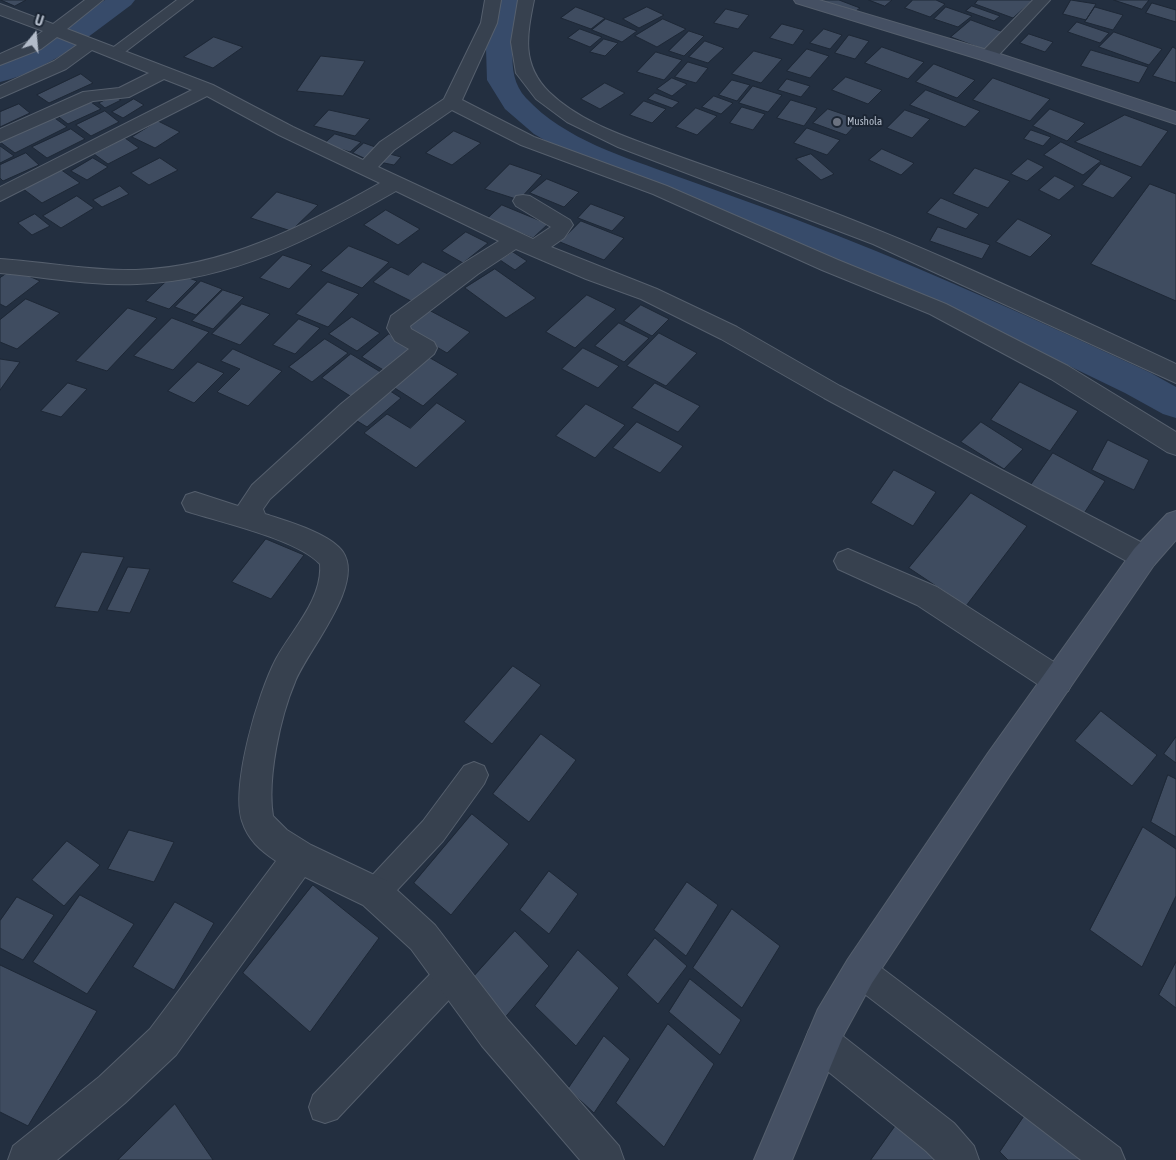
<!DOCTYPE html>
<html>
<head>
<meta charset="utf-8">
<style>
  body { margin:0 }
  #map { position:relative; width:1176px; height:1160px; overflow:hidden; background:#232f40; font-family:"Asap Condensed",sans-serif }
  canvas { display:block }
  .north { position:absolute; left:10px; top:10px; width:50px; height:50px; -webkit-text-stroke:4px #1c2634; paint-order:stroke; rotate:17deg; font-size:14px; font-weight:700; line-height:20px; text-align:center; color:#b3bcca }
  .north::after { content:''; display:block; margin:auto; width:18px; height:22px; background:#b3bcca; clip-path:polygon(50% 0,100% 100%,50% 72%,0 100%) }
</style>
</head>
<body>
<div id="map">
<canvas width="1176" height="1160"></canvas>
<div class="north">U</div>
</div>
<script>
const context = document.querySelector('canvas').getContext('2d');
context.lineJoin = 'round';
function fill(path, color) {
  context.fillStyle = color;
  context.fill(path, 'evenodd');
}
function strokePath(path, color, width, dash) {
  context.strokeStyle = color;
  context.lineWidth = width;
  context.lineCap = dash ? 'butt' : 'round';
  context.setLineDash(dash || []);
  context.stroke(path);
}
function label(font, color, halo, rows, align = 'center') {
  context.font = font + ' "Asap Condensed",sans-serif';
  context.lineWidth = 4;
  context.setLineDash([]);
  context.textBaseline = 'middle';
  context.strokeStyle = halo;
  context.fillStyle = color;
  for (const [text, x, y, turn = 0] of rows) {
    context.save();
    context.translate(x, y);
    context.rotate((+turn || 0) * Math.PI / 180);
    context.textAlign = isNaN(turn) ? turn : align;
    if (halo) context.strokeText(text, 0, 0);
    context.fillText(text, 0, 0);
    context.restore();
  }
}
fill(new Path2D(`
  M105,0h30l-4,5c-41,30 -81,65 -131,77v-17l39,-19z
  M497,0h26c-7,31 -21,72 3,98 39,42 99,59 150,78 53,19 107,38 160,59 107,42 211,90 315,138l25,14v31l-13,-4 -38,-21 -163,-79 -149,-64 -232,-89 -47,-27 -29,-25 -18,-29 -1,-32z`), '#374b6a');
const building = new Path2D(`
  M1,0h25l-11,6z
  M816,0h23l21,8 -7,5z
  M869,0h23l-7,6z
  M913,0h23l9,4 -15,13 -25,-9z
  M978,0h55l-20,18 -38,-14z
  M1071,0l25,4 -10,16 -23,-6z
  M1114,0h35l-7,9z
  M1152,3l24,7v12l-30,-9z
  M972,6l28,10 -6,5 -28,-10z
  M576,7l29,11 -14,11 -30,-11z
  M647,7l17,8 -25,13 -16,-9z
  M946,7l26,9 -14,11 -24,-8z
  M1095,7l28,8 -10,15 -28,-8z
  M726,9l23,6 -11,14 -24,-6z
  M606,19l31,12 -15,11 -30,-12z
  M663,19l23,10 -29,18 -22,-11z
  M971,20l35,13 -18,18 -37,-14z
  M1077,22l32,11 -9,10 -32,-11z
  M782,24l22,6 -11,15 -23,-7z
  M580,29l22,8 -12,10 -22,-9z
  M824,29l18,6 -12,14 -20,-6z
  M689,31l15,5 -20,20 -15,-5z
  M1114,32l48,17 -13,16 -50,-18z
  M1029,34l24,8 -8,10 -25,-9z
  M849,35l20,6 -14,18 -20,-6z
  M214,37l29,10 -30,21 -29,-11z
  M604,39l14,4 -13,13 -15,-4z
  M705,41l19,7 -16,15 -19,-6z
  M882,47l42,15 -16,17 -43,-16z
  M1173,47l3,2v34l-23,-7z
  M807,49l22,7 -19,22 -23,-7z
  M1091,50l57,17 -9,16 -58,-17z
  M754,51l28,8 -21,24 -29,-9z
  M656,52l26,8 -18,20 -27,-8z
  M321,56l44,5 -22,35 -46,-5z
  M688,62l20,6 -12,15 -21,-6z
  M934,64l41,16 -18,18 -41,-16z
  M81,74l12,9 -44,20 -12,-8z
  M846,77l36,13 -14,14 -36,-14z
  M672,78l15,6 -15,12 -15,-7z
  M993,78l57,21 -20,22 -57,-21z
  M787,79l23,7 -9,11 -23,-7z
  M732,80l18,5 -13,16 -18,-6z
  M605,83l20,10 -25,16 -19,-10z
  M753,86l29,9 -14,17 -29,-9z
  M926,90l54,21 -15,16 -55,-22z
  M655,93l24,9 -7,6 -24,-9z
  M114,96l7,4 -16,8 -6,-5z
  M714,96l19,7 -12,11 -19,-7z
  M134,99l10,6 -21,13 -11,-6z
  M88,100l13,9 -33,15 -13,-10z
  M791,100l26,8 -13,18 -27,-8z
  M644,101l22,8 -14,14 -22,-8z
  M19,104l11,9 -30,14v-15z
  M742,107l23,7 -12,16 -23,-7z
  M696,108l21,8 -20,19 -21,-8z
  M828,109l32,11 -14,15 -33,-12z
  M1050,109l35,14 -18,18 -34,-15z
  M329,110l41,9 -15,17 -41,-10z
  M905,110l25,9 -18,19 -25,-10z
  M105,111l14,11 -28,14 -15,-11z
  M1125,115l43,16 -27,36 -66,-25z
  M52,116l15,11 -52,26 -15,-11z
  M158,121l22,11 -25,16 -23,-11z
  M807,128l33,12 -13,15 -33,-12z
  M71,129l14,10 -38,19 -15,-11z
  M1031,130l20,7 -8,9 -19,-7z
  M454,131l27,12 -29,22 -26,-12z
  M335,134l26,8 -11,10 -26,-8z
  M125,138l14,10 -31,16 -14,-10z
  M1061,142l40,19 -18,14 -39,-20z
  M364,143l14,5 -12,11 -13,-6z
  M0,146l14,10 -14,7z
  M882,149l32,14 -13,12 -32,-15z
  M26,153l13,12 -36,16 -3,-3v-13z
  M386,153l15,4 -7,8 -15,-3z
  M811,154l23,20 -13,6 -25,-21z
  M93,158l15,9 -21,13 -16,-9z
  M160,158l18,12 -29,15 -18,-12z
  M1028,159l16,8 -17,14 -16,-7z
  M510,164l32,11 -23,25 -34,-11z
  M1101,164l31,13 -19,21 -31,-13z
  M975,168l35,13 -22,27 -35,-14z
  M60,169l20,14 -38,20 -20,-15z
  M1055,176l20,10 -16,14 -20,-10z
  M547,179l32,13 -15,15 -34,-14z
  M1150,184l26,10v107l-85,-37z
  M120,186l9,8 -27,13 -9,-7z
  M277,192l41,13 -27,26 -40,-13z
  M77,196l17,12 -33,20 -18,-12z
  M941,198l38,16 -13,15 -39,-16z
  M591,204l34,13 -13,14 -34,-13z
  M502,205l46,19 -15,14 -46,-19z
  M386,210l34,19 -22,16 -34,-20z
  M35,214l15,12 -18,9 -14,-12z
  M1018,219l34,16 -22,22 -34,-15z
  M581,221l43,17 -20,22 -44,-18z
  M938,227l52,18 -8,14 -52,-18z
  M466,232l22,11 -25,20 -21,-12z
  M349,246l40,16 -27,26 -41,-17z
  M513,252l14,9 -12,9 -15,-10z
  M283,255l29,10 -23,24 -29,-11z
  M423,262l25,12 -33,29 -42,-21 18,-15 17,8z
  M13,269l27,12 -34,26 -6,-3v-26z
  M495,269l41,29 -30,20 -41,-30z
  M175,273l22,8 -28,28 -23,-8z
  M201,281l21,8 -26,26 -21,-8z
  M328,282l31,12 -31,33 -32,-13z
  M223,290l21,7 -31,32 -21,-8z
  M587,295l29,14 -41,39 -29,-16z
  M26,299l34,14 -43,36 -17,-7v-22z
  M242,304l28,10 -30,31 -28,-11z
  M641,305l28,14 -17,17 -28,-15z
  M128,308l29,10 -50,53 -31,-10z
  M427,309l43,23 -23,21 -43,-25z
  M352,317l28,16 -23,18 -28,-17z
  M172,318l37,14 -36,38 -39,-14z
  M299,319l21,9 -25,26 -22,-9z
  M619,323l30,15 -25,24 -29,-16z
  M659,333l38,20 -31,33 -39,-20z
  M389,334l28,17 -27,23 -28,-17z
  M325,339l23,14 -36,29 -23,-15z
  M583,348l36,18 -21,22 -36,-19z
  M233,349l49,22 -34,35 -31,-14 23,-23 -19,-8z
  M351,354l36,22 -29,25 -36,-23z
  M425,355l33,19 -35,32 -33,-21z
  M0,359l20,3 -20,28z
  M198,362l26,11 -30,30 -26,-12z
  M1020,382l58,29 -28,40 -59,-31z
  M68,383l19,6 -26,28 -20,-6z
  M655,383l45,23 -22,26 -46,-24z
  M384,387l17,11 -34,29 -18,-11z
  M437,403l29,18 -50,47 -52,-35 23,-19 23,14z
  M586,404l39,21 -30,33 -39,-22z
  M637,422l46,24 -23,27 -47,-25z
  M981,422l42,27 -19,20 -43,-27z
  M1108,440l41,20 -15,30 -42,-20z
  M1053,453l52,28 -24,37 -53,-29z
  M894,470l42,22 -23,34 -42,-23z
  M971,493l56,33 -61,80 -57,-38z
  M266,539l38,16 -33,44 -39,-17z
  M82,552l42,5 -26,55 -43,-5z
  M128,567l22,2 -20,44 -23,-3z
  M513,666l28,19 -49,59 -28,-22z
  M1101,711l56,44 -25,31 -57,-45z
  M541,734l35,26 -47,62 -36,-28z
  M1176,737v26l-12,-9z
  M1168,775l8,4v58l-25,-15z
  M472,814l37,30 -58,71 -37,-32z
  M1143,827l33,22v47l-34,71 -52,-37z
  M129,830l45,12 -20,40 -46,-13z
  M67,841l33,24 -36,41 -32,-26z
  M549,871l29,23 -29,40 -29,-24z
  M687,882l31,23 -32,51 -32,-26z
  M313,885l66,53 -69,94 -67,-59z
  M80,895l54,29 -47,70 -54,-32z
  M17,897l37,18 -31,45 -23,-12v-27z
  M175,902l39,21 -40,67 -41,-23z
  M732,909l48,37 -38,62 -49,-40z
  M515,931l34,35 -47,55 -35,-37z
  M655,938l32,28 -29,38 -31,-29z
  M578,950l41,38 -43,58 -41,-40z
  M1176,962v46l-17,-13z
  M0,965l97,46 -69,115 -28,-14z
  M690,979l51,41 -21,35 -51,-43z
  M668,1024l46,40 -50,83 -48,-44z
  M604,1036l26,23 -36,54 -26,-24z
  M175,1104l38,56h-95z
  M1029,1109l52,51h-73l-8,-8z
  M901,1118l42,42h-72z`);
fill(building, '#3f4c60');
strokePath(building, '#1e2836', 1);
const lane = new Path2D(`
  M177,0h16l-72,55h-10l-2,-3 2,-3z
  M474,762l10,4 4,9 -4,9 -41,57 -58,62 -10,5 -10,-5 -5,-10 5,-10 58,-62 41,-55z
  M860,956l11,4 249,188 5,12h-44l-232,-178 -4,-11 4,-11z
  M452,959l11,4 4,11 -4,11 -126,134 -12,4 -12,-4 -4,-12 4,-12 128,-132z`);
const street = new Path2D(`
  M85,0h18l-36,29 146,56 80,42 70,33 17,-18 64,-43 37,-76 4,-23h16l-4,23 -35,77 72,37 133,49 171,74 108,44 122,62 108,66v23l-9,-3 -116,-73 -121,-65 -108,-44 -169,-76 -132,-49 -69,-35 -58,40 -16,17 155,72 18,-12 -35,-21 -3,-5 3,-5 7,-1 7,1 40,24 3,5 -9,13 -13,9 106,42 80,38 103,59 314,163 4,8 -4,8 -10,4 -10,-4 -310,-167 -103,-59 -80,-40 -55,-20 -70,-30 -38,25 -68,52 1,3 23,13 3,6 -3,6 -75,64 -89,81 -7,10 2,5c21,7 65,19 78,38 22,33 -36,99 -48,130 -15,35 -28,97 -22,134l14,14 24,15 76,36 48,44 73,95 111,126 5,14h-44l-98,-114 -71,-97 -48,-44 -58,-28 -129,178 -51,48 -68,57h-49l5,-14 86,-69 51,-48 126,-168c-16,-11 -28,-21 -34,-40 -11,-36 16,-128 34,-162 15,-28 47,-60 44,-95 -23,-25 -101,-42 -134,-53l-4,-8 4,-8 9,-3 43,14 14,-21 89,-81 68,-55 -14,-8 -8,-13 4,-12 71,-52 37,-23 -103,-50c-80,46 -164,90 -259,93 -46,2 -92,-7 -137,-11v-14c45,3 91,12 136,11 89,-3 168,-44 244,-87l-101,-48 -72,-39 -207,105v-14l192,-97 -28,-11 -35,18 -36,4 -93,41v-13l83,-37 36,-4 30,-15 -57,-23 -26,19 -66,29v-12l54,-25 23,-16 -20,-8 -16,12 -41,16v-11l29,-13 14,-10 -43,-16v-11l53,20z
  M518,0h16c-7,35 -13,64 15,92 31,30 75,44 115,59 60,22 121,42 181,66 112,44 222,96 331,147v19l-303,-139 -255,-97 -51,-25 -31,-23 -20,-26 -5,-31z
  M1033,0h17l-56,60h-12l-3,-4 3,-4z
  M848,549l89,38 131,84 5,10 -5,10 -10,4 -10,-4 -131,-86 -79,-36 -4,-8 4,-8z
  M822,1025l13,5 119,93 20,23 5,14h-44l-9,-9 -117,-95 -5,-13 5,-13z`);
const secondary = new Path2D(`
  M794,0h25l175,52 182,60v12l-194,-64 -186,-57z
  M1176,511v29l-22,25 -144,210 -138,208 -28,51 -52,126h-38l64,-151 30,-50 140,-206 146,-204 33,-35z`);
strokePath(lane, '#555f6d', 2);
strokePath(street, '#555f6d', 2);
strokePath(secondary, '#555f6d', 2);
fill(lane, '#37414f');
fill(street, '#37414f');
fill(secondary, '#455063');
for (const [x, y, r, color] of [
  [837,122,5,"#6b7280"]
]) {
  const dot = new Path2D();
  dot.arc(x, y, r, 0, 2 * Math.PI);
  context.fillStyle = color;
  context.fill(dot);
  strokePath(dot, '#1c2634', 2);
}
label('11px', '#b3bcca', '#1c2634', [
  ["Mushola",847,122]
], 'left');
</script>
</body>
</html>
